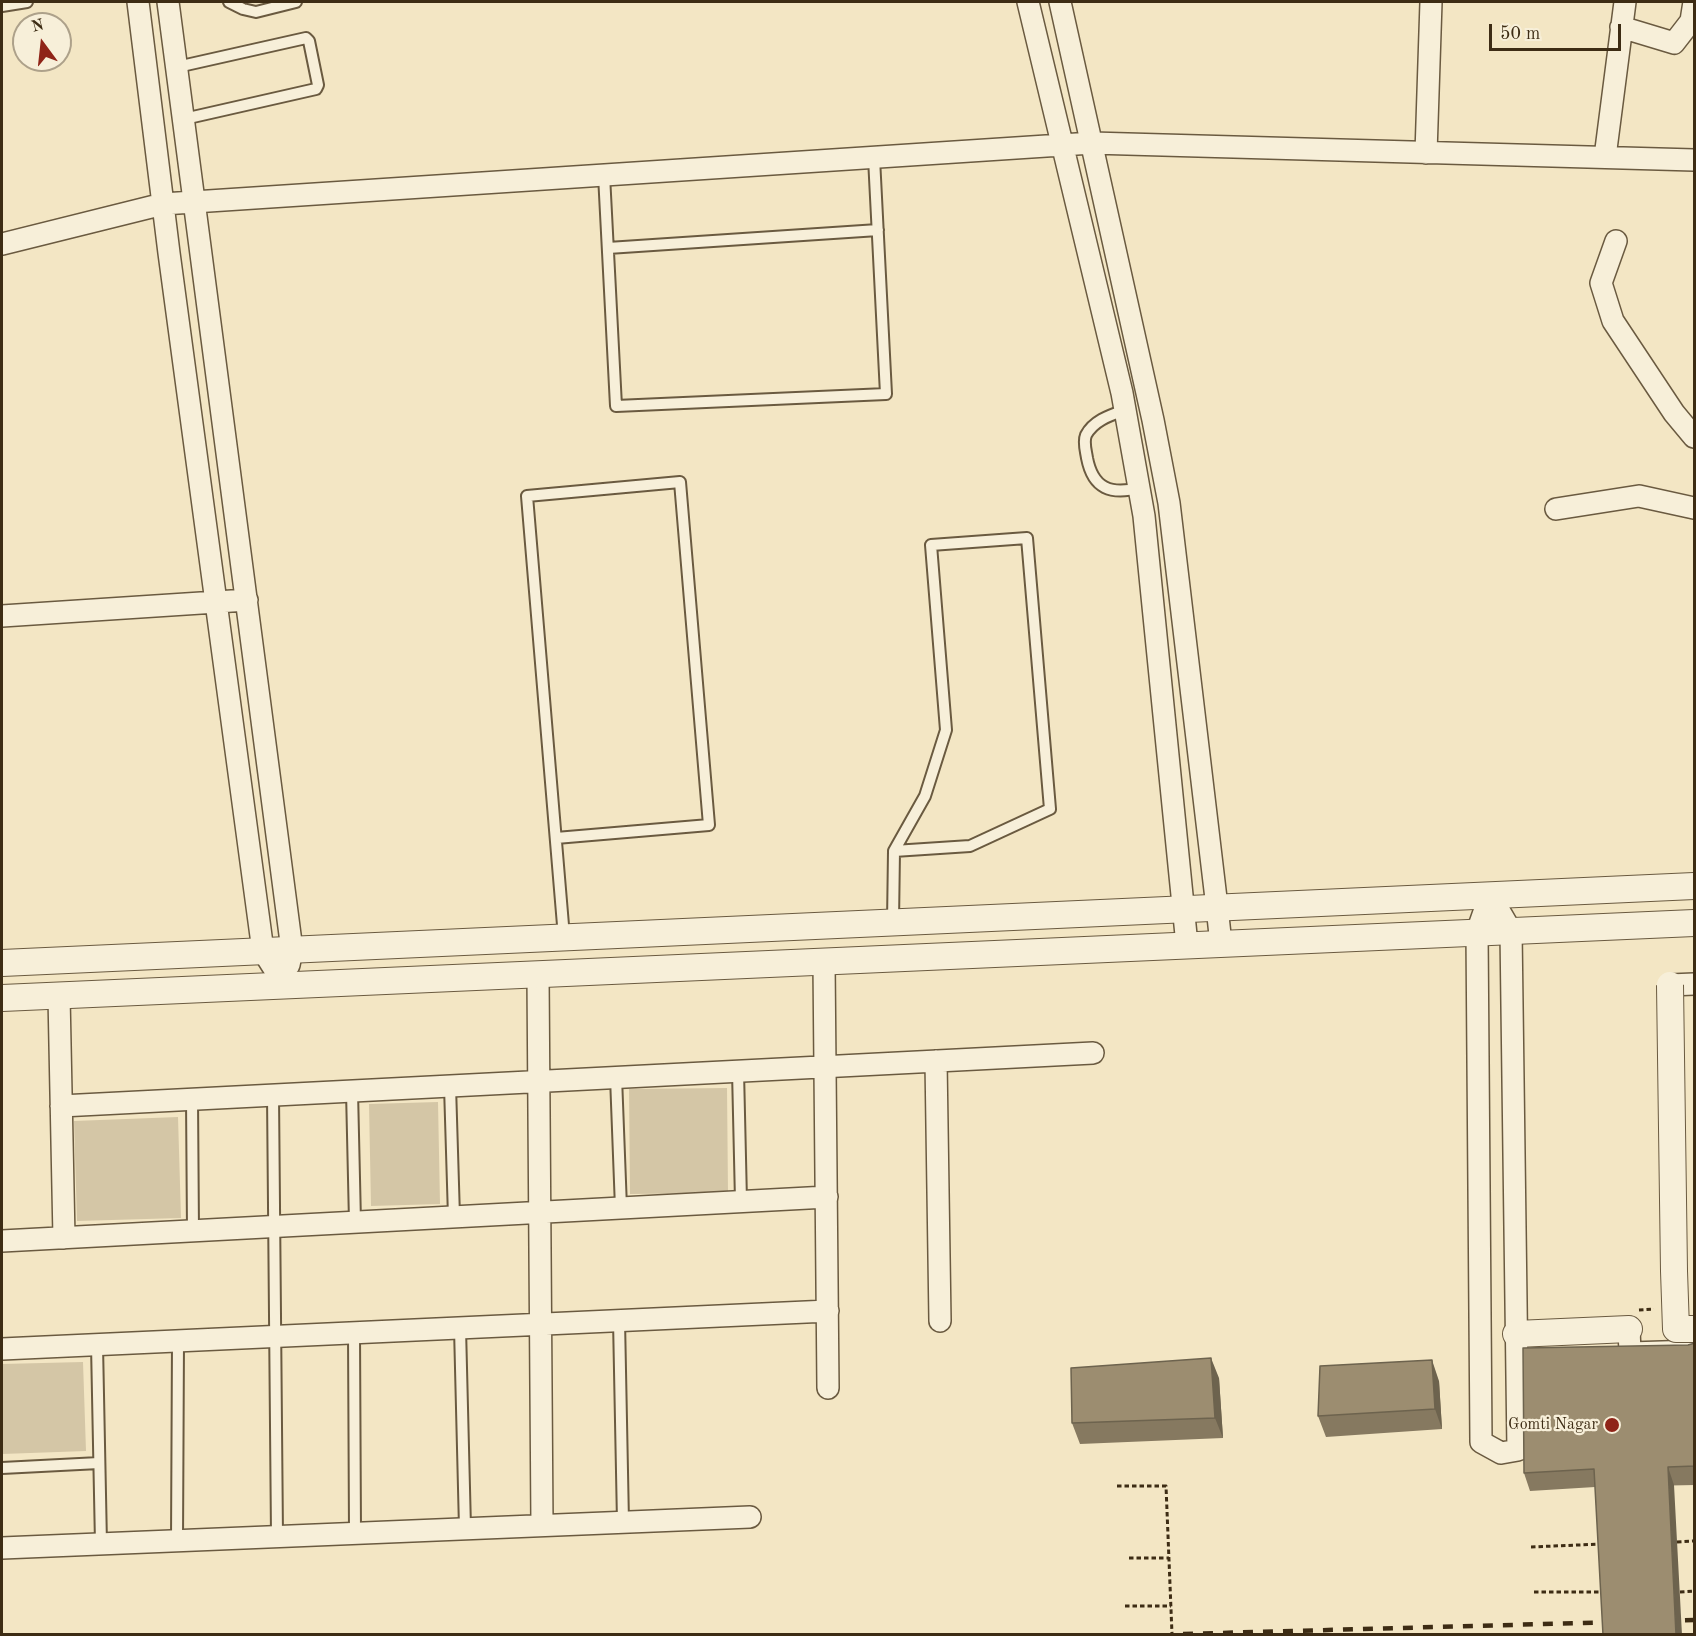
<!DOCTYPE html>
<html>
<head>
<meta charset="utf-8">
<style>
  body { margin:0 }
  #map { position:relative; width:1696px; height:1636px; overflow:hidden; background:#f3e6c4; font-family:"Old Standard TT",serif }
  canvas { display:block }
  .frame { position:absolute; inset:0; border:3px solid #3d2c14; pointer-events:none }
  .north { position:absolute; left:12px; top:12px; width:60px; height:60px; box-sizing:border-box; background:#f7efd9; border:2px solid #ada18a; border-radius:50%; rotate:345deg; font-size:16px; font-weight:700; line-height:24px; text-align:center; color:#3d2c14 }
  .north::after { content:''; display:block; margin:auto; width:21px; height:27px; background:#8f2418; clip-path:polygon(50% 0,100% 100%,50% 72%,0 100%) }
  .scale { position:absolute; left:1489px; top:24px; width:132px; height:27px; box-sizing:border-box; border:3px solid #3d2c14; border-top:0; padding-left:8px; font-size:18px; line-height:21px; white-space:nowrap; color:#3d2c14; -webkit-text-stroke:4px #f7efd9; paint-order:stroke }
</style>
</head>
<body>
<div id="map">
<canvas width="1696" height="1636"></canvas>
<div class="frame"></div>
<div class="north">N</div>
<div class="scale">50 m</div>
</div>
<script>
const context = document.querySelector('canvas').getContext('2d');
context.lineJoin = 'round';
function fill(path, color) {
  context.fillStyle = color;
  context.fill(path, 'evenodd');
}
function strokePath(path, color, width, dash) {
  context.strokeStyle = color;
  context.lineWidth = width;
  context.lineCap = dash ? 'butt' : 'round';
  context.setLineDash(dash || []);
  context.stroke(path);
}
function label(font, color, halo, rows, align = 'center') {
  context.font = font + ' "Old Standard TT",serif';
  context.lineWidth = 4.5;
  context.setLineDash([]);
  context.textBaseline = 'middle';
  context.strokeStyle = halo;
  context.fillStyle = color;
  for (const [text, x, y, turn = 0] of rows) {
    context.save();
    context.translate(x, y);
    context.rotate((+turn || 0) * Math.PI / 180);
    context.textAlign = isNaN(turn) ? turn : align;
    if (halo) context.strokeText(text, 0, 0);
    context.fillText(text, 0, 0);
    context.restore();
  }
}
fill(new Path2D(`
  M727,1088l1,105 -98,1 -1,-105z
  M438,1102l2,102 -69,2 -2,-102z
  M178,1117l3,101 -104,3 -3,-100z
  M83,1362l3,89 -84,3v-90z`), '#d4c6a6');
const service = new Path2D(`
  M229,2l14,7 13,3 40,-10
  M2,6l25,-4
  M177,67l129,-29 3,3 9,44 -2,4 -132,30
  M604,175l12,231 270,-12 -12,-236
  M608,248l270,-18
  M1125,410c-14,5 -31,10 -39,25 -3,7 0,16 1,23 6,31 24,37 52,30
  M556,838l153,-13 -29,-343 -153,14 37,441
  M893,922l1,-71 31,-55 21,-66 -15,-185 96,-7 23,271 -80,37 -76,5
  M738,1071l3,130
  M616,1077l5,131
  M450,1086l4,131
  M352,1091l3,131
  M273,1095l4,441
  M192,1099l1,132
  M619,1320l4,202
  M460,1328l5,200
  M354,1333l1,200
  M97,1345l4,199
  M2,1468l97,-5
  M177,1541l1,-200`);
const minor = new Path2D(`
  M138,2l31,251 94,698 22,35
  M168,2l124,948 -3,15
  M1028,2l94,391 22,123 43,429
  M1060,2l93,418 16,83 48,404 4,37
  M1621,27l53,16 17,-22 3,-19
  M1426,153l5,-151
  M1605,157l20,-155
  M1616,241l-15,42 12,38 61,92 20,24
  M2,244l161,-40 929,-61 602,17
  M1556,509l83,-13 55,12
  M2,616l245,-16
  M1490,895l21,36 7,519 -17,3 -20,-11 -4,-510z
  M824,962l4,426
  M538,975l4,550
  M1670,985l24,-1
  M59,996l5,242
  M936,1061l4,260
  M61,1106l1032,-53
  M2,1241l825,-44
  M1629,1329l1,24 64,-2
  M2,1349l826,-38
  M2,1548l748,-31`);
const tertiary = new Path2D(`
  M2,963l1692,-77
  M2,998l1692,-75
  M1516,1334l113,-5`);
strokePath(service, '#6a5a40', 14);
strokePath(minor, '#6a5a40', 24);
strokePath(tertiary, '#6a5a40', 28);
strokePath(new Path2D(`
  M1639,1310l15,-1
  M1117,1486h49l6,148
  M1677,1542l17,-1
  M1531,1547l70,-3
  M1129,1558h40
  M1534,1592h70
  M1680,1592l14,-1
  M1125,1606h46`), '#3d2c14', 3, [4.5, 3]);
strokePath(service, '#f7efd9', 10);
strokePath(minor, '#f7efd9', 21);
strokePath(tertiary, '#f7efd9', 26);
strokePath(new Path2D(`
  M1665,1621l29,-1
  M1183,1634l434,-12`), '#3d2c14', 4.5, [10, 10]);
const tertiaryBridge = new Path2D(`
  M1670,985l4,286 2,58h18`);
strokePath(tertiaryBridge, '#6a5a40', 28, []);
strokePath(tertiaryBridge, '#f7efd9', 26);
fill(new Path2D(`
  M1695,1343v142l-100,2 -65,4 -6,-18 164,-128z
  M1219,1378l4,60 -143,6 -8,-21z
  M1439,1381l3,48 -116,8 -8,-21z`), '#867960');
fill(new Path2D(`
  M1211,1358l8,20 4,60 -8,-20z
  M1432,1360l7,21 3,48 -7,-20z
  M1668,1467l6,18 8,150h-6z`), '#6d634e');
const building = new Path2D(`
  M1695,1343v123l-27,1 8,168h-73l-9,-166 -70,4 -1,-125 165,-3z
  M1211,1358l4,60 -143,5 -1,-55z
  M1432,1360l3,49 -117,7 2,-50z`);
fill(building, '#9c8d70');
strokePath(building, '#6d634e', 1.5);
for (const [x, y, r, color] of [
  [1612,1425,8,"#8f2418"]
]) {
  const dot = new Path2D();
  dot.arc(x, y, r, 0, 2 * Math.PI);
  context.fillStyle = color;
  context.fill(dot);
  strokePath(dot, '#f7efd9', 2);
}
label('16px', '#3d2c14', '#f7efd9', [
  ["Gomti Nagar",1598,1425]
], 'right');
</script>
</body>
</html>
